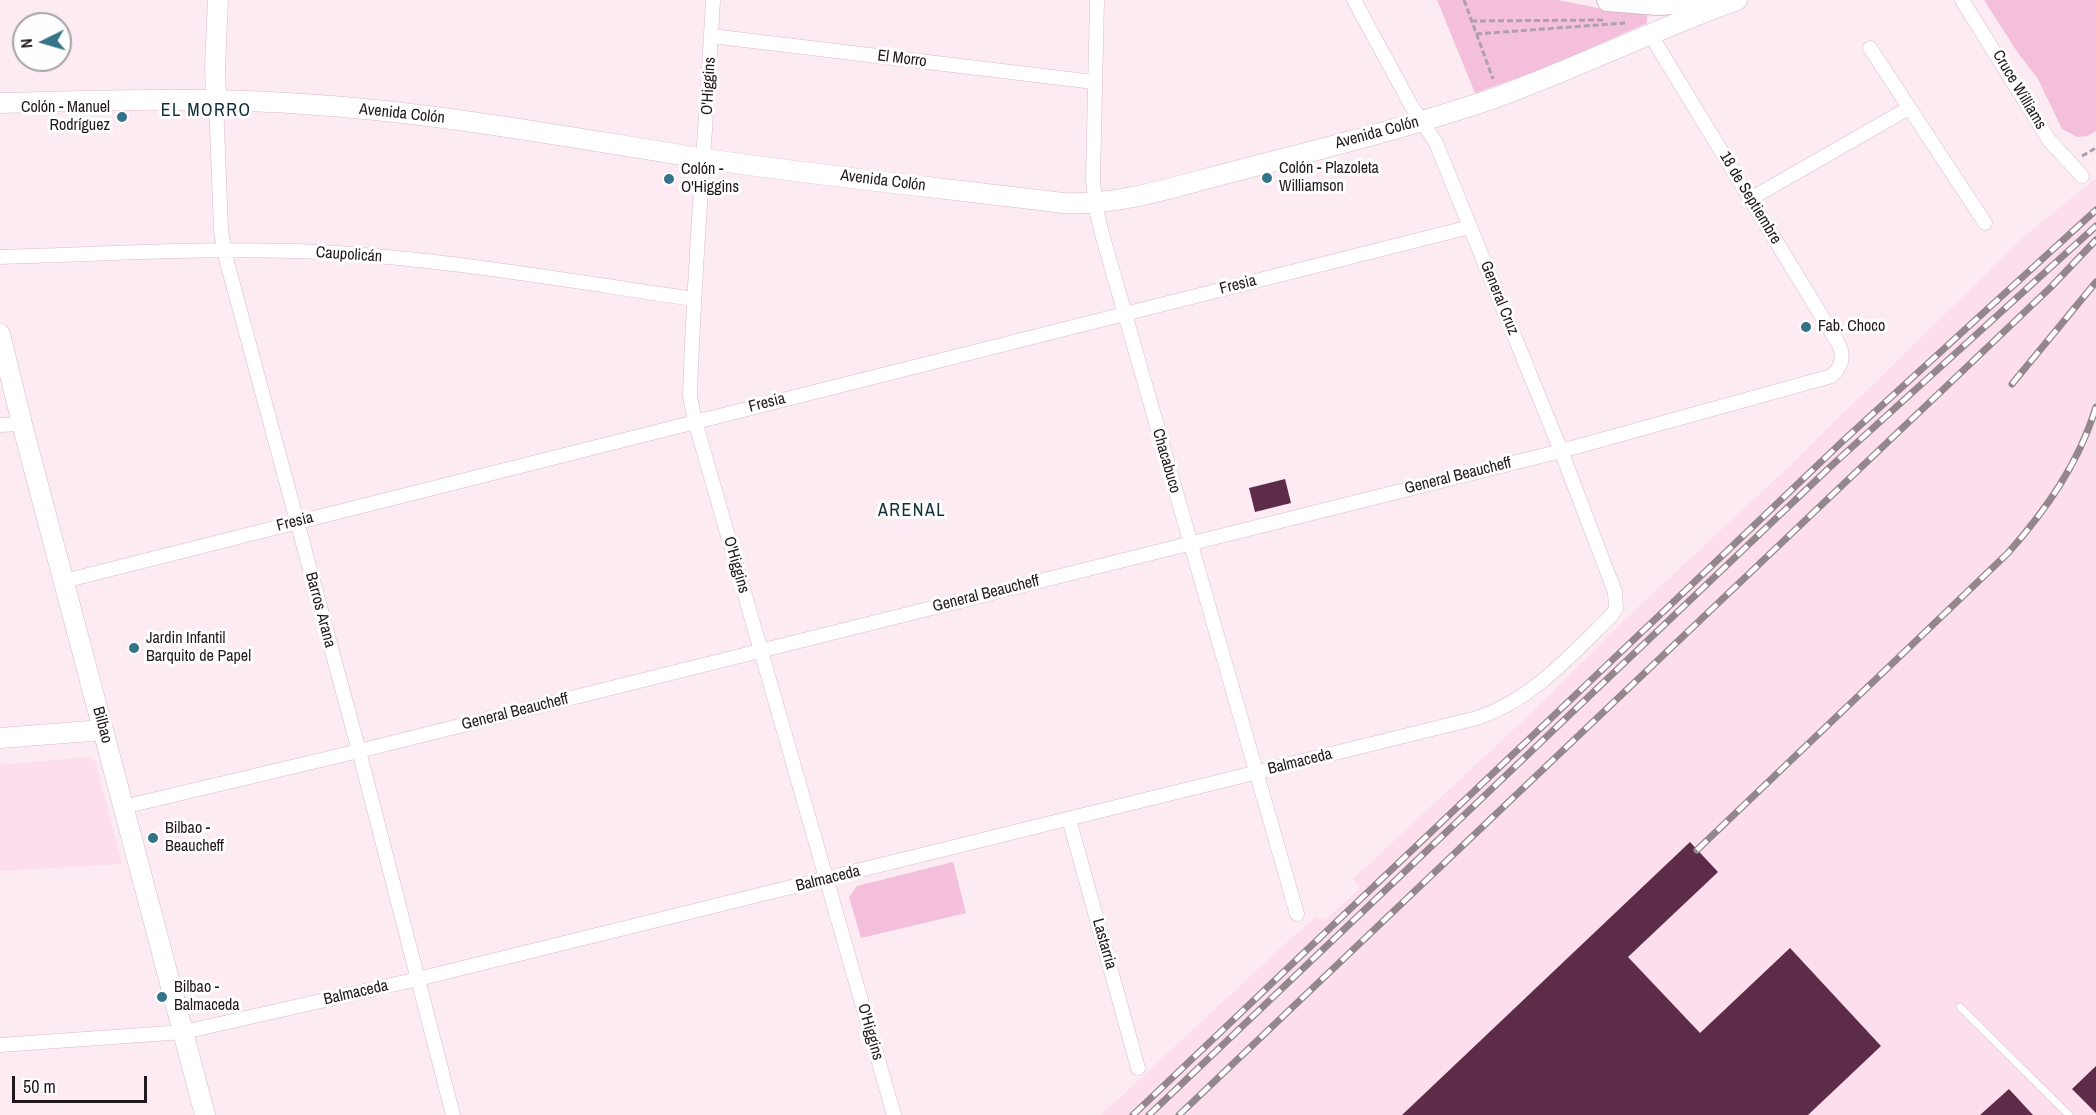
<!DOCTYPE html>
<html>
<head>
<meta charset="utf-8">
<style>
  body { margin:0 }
  #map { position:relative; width:2096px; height:1115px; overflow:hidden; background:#fdebf4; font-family:"Archivo Narrow",sans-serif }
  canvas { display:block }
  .north { position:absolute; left:12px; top:12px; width:60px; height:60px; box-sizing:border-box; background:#fefefe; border:2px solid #a6a2a4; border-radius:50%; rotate:265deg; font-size:16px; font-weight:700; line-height:24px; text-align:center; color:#22181e }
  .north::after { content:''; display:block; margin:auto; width:21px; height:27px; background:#347388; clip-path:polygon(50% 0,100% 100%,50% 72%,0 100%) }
  .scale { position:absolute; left:12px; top:1076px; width:135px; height:27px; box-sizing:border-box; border:3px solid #22181e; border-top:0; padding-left:8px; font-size:18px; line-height:21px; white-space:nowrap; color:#22181e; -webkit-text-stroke:4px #fefefe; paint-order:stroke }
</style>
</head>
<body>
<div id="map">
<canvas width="2096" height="1115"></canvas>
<div class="north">N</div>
<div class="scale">50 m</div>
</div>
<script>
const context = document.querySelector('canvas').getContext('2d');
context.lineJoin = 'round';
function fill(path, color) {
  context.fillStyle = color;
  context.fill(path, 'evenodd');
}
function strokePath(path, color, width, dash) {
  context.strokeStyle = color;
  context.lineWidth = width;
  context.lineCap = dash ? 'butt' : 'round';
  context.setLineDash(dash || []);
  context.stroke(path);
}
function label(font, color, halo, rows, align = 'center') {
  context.font = font + ' "Archivo Narrow",sans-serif';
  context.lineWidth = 6;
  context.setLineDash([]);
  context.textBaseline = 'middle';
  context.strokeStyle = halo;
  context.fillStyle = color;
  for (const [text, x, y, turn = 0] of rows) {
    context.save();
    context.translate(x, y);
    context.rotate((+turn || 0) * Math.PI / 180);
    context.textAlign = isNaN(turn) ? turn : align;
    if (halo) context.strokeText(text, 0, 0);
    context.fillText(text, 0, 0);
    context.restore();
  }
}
fill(new Path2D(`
  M2096,178v937h-995l186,-173 29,-25 9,3 35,-32 -7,-9 176,-164 106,-105 147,-137 245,-239z
  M88,757l7,4 27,103 -122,7v-106z`), '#fcdeed');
fill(new Path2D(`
  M1437,0h121l50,10 39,4v9l-99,44 -73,26z
  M1984,0h112v131l-9,5 -10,1 -15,-8 -24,-50 -20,-26z
  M953,862l13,51 -105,25 -12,-41 8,-11z`), '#f3bfda');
fill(new Path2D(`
  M1285,479l6,24 -36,9 -6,-24z
  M1690,842l28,30 -90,85 72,76 90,-85 91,98 -73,69h-406z
  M2096,1066v47l-24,-24z
  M2009,1089l24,26h-53z`), '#5c2c48');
const lane = new Path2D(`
  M1960,1007l109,108`);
const street = new Path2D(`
  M713,0c-7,132 -19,264 -23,396l5,25 199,694
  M1097,0l-4,179 2,25 7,30 195,680
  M1962,0l87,140 33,36
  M711,36l383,46
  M1870,48l115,175
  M216,101l5,129 3,21 135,500 94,364
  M1750,199l159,-91
  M0,257c107,-3 215,-10 321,-5 126,7 249,29 373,47
  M0,425l22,-1
  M64,581l1406,-354
  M123,807l236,-56 1202,-300 271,-75c10,-10 13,-20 6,-33l-188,-309
  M1069,819l69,249
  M0,1045l184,-13 234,-53 1059,-261c55,-18 94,-63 134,-102l5,-7 -1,-17 -54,-141 -125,-308 -25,-38 -57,-105`);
const secondary = new Path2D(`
  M216,101l-1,-35 3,-66
  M0,103c105,-3 212,-6 317,2 129,9 256,33 383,53 120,18 242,30 363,45 59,3 116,-18 173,-32 84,-22 170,-43 253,-71 84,-30 164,-70 248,-100
  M0,334l22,90 183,691
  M0,738l103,-8`);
const primary = new Path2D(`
  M1608,0l51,4 53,-4`);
strokePath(lane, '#d8bbca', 8);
strokePath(street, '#d8bbca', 15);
strokePath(secondary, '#d8bbca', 21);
strokePath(primary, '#d8bbca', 24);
strokePath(new Path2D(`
  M1464,0l29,79
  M1471,21l133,-1
  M1476,34l149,-11
  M2082,156l14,-8`), '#afa0a8', 3, [6, 3]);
strokePath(lane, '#fff', 7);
strokePath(street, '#fff', 14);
strokePath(secondary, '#fff', 20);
strokePath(primary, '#fff', 22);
const rail = new Path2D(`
  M2012,384l84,-102
  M1697,850l311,-297c38,-43 71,-90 88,-146
  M1133,1115l711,-675 252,-230
  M1149,1115l681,-648 266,-241
  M1179,1115l872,-828 45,-47`);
strokePath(rail, '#94868d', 7);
strokePath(rail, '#fefefe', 4.5, [14]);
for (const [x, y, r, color] of [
  [122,117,6,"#347388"],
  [1267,178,6,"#347388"],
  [669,179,6,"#347388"],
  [1806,327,6,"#347388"],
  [134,648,6,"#347388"],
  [153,838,6,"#347388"],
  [162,997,6,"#347388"]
]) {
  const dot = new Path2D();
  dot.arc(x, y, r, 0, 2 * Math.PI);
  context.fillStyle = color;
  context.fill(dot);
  strokePath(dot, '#fefefe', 2);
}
label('16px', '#22181e', '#fefefe', [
  ["El Morro",902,59,7],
  ["O'Higgins",709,86,-87],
  ["Cruce Williams",2019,90,59],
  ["Avenida Colón",402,114,6],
  ["Avenida Colón",1377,133,-15],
  ["Avenida Colón",883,181,7],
  ["18 de Septiembre",1750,198,59],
  ["Caupolicán",349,255,4],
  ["Fresia",1238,285,-14],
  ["General Cruz",1499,298,68],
  ["Fresia",767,403,-14],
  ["Chacabuco",1166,461,74],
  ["General Beaucheff",1458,476,-14],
  ["Fresia",295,522,-14],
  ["O'Higgins",736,565,74],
  ["General Beaucheff",986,594,-14],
  ["Barros Arana",320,610,75],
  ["General Beaucheff",515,712,-14],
  ["Bilbao",102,725,75],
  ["Balmaceda",1300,762,-14],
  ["Balmaceda",828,879,-14],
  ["Lastarria",1104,944,74],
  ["Balmaceda",356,993,-13],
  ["O'Higgins",870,1032,74]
]);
label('16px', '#22181e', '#fefefe', [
  ["Colón - Manuel",110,108,"right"],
  ["Rodríguez",110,126,"right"],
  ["Colón - Plazoleta",1279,169],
  ["Williamson",1279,187],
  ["Colón -",681,170],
  ["O'Higgins",681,188],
  ["Fab. Choco",1818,327],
  ["Jardin Infantil",146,639],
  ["Barquito de Papel",146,657],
  ["Bilbao -",165,829],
  ["Beaucheff",165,847],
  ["Bilbao -",174,988],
  ["Balmaceda",174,1006]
], 'left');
context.letterSpacing = '1.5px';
label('18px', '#112f39', '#fefefe', [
  ["EL MORRO",206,111],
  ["ARENAL",912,511]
]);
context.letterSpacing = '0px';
</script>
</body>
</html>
